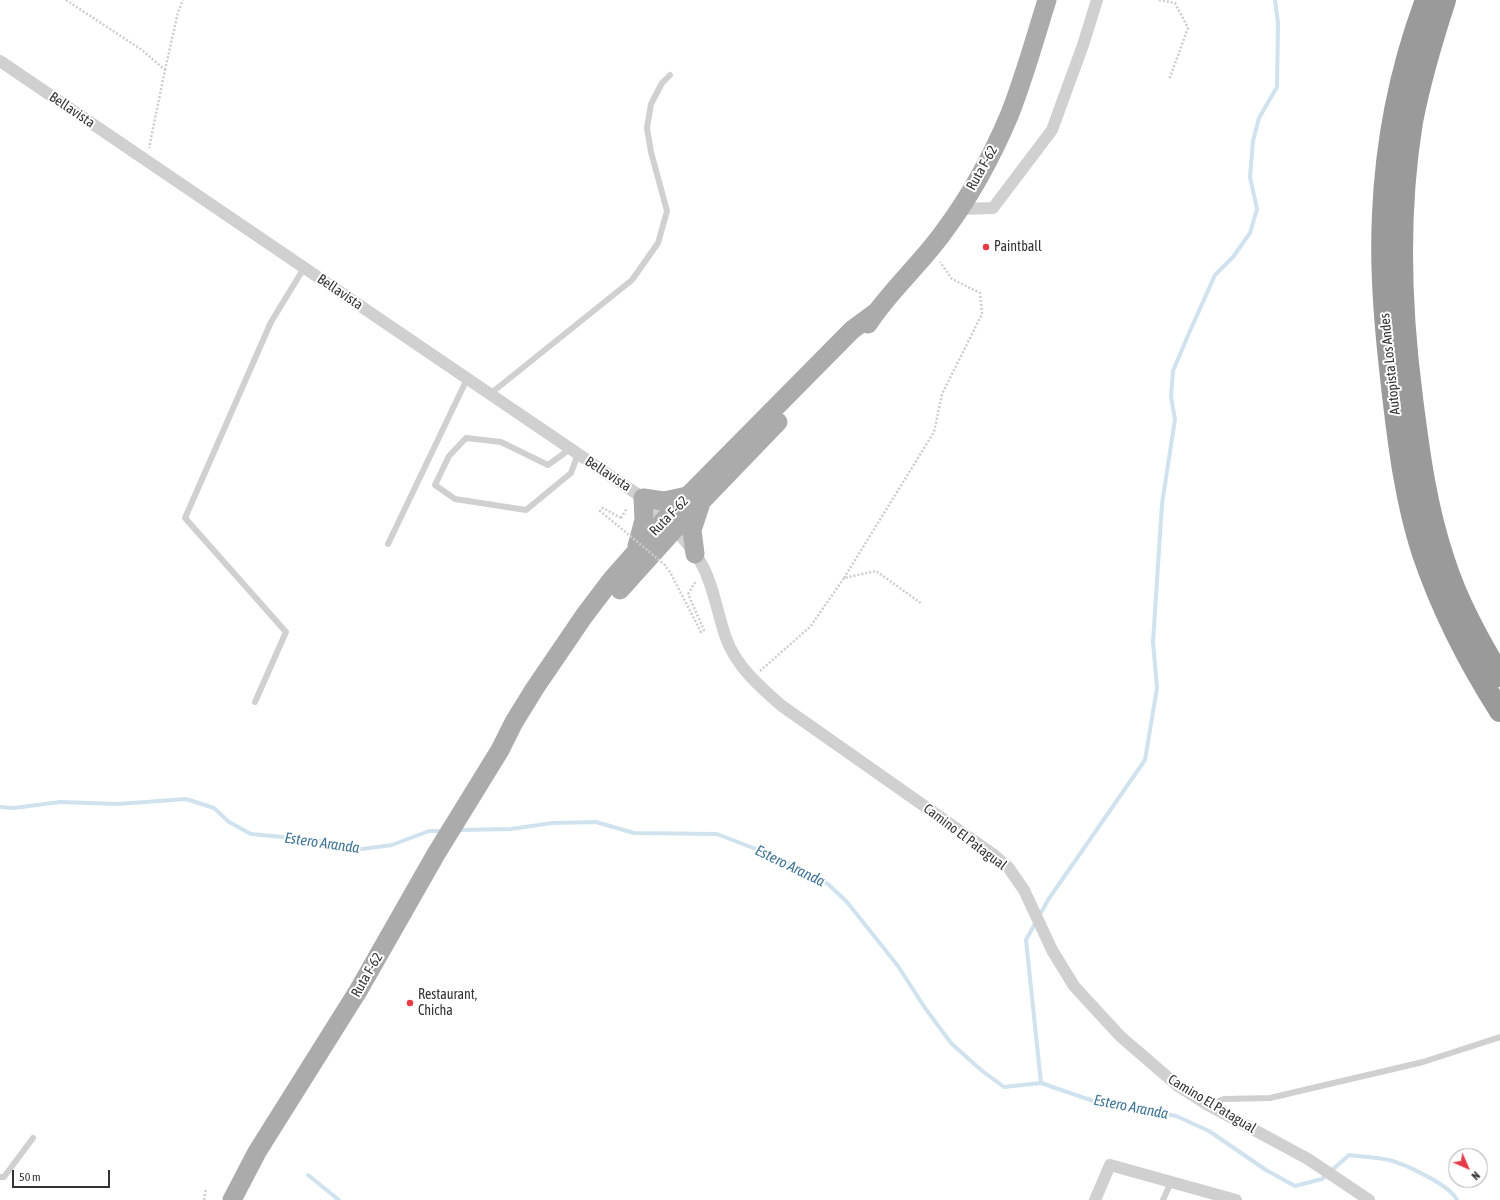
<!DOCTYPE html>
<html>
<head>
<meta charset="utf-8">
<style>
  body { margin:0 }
  #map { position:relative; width:1500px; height:1200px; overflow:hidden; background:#fff; font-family:"Asap Condensed",sans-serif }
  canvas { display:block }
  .north { position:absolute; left:1448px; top:1148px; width:40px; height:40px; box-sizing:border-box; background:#fff; border:1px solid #adadad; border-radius:50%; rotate:135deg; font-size:11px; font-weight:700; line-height:16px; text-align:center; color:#333 }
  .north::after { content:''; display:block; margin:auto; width:14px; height:18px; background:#e63946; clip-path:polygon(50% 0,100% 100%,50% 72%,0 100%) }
  .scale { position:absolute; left:12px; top:1170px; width:98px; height:18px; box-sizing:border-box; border:2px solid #333; border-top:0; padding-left:5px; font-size:12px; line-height:14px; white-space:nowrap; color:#333; -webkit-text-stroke:3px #fff; paint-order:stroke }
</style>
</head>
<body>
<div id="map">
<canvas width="1500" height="1200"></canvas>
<div class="north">N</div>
<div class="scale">50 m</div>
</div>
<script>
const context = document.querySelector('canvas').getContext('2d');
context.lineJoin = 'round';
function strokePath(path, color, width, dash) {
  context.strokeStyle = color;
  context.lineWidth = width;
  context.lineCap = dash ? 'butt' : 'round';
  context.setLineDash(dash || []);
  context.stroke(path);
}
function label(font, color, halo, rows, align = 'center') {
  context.font = font + ' "Asap Condensed",sans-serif';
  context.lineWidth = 4;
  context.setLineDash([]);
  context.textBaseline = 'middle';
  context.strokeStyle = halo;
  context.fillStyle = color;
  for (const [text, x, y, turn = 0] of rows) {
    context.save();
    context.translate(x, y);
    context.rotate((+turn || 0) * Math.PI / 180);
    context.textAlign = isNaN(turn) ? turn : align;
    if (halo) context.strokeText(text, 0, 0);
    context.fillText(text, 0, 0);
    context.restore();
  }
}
strokePath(new Path2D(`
  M0,807l14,1 46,-6 58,2 68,-5 28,9 15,14 22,12 83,8 28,7 30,-4 37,-14h14
  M458,830l53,-1 41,-6 44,-1 38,11 83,1 62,24 49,26 19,18 51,64 27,42 26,35 30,27 23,17 37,-4 61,21 32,3 42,9 33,15 57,39 29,16 27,-7 27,-24c13,2 27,2 40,5 16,4 61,25 68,40
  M1041,1083l-15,-143 22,-40 97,-140 12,-72 -4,-46 9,-138 13,-85 -4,-22 2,-26 16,-38 26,-58 18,-18 17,-24 7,-24 -7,-32 3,-36 6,-23 18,-31 1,-64 -3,-23
  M308,1175l31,25`), '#cfe2ee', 4);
strokePath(new Path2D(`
  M66,0l76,50 23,20 -16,78
  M1159,0l16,3 13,25 -19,52
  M165,70l13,-58 5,-12
  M621,518l6,-10
  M844,578l90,-146 8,-38 40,-80 -2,-21 -28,-14 -12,-17
  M688,594l8,-13
  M760,671l50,-44 34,-49 32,-7 46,33
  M204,1200l2,-12`), '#cdcdcd', 2.5, [2, 2]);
strokePath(new Path2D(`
  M490,394l142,-114 26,-37 9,-32 -16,-59 -4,-24 4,-24 11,-21 8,-8
  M570,449l-22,16 -47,-23 -35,-4 -17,18 -14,29 20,14 71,11 45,-37 7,-19
  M388,544l79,-165
  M255,702l31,-70 -101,-114 86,-196 33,-54
  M1208,1105l16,-6 46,-1 153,-36 77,-25
  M0,1177h4l29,-39
  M1163,1200l8,-18`), '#d0d0d0', 6);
strokePath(new Path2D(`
  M0,61l643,437c20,20 44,41 58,65 12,20 17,53 25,75 10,28 34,49 56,68l212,149 14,12 16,23 28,60 22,36 46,50 58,50 30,19 100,54 61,41
  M959,209l34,-1 59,-78 31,-85 14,-45
  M1095,1200l15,-35 126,35`), '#d0d0d0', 12);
strokePath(new Path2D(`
  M868,324c22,-34 54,-61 77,-94 26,-35 47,-74 64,-114 15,-37 26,-78 38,-116
  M637,546l7,-26 -1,-22 21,3 23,-5
  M695,554l-3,-24 8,-24
  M620,590l54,-60 104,-108
  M232,1200l25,-48 101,-161 78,-137 64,-104 14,-28 21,-34 49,-72 28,-37 53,-60 187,-189 23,-17`), '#ababab', 19);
strokePath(new Path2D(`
  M1426,0c-25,67 -40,142 -43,214 -3,60 3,121 10,181 6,52 13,106 29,156 19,57 46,110 78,160
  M1445,0c-13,40 -25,80 -33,122 -15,92 -12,184 0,276 7,55 14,109 32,162 13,41 34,79 56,116`), '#9a9a9a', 22);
strokePath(new Path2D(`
  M621,518l-18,-10 -3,3 64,53 6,8 31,60 3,-2 -16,-36`), '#cdcdcd', 2.5, [2, 2]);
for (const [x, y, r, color] of [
  [986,247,4,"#e63946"],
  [410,1003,4,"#e63946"]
]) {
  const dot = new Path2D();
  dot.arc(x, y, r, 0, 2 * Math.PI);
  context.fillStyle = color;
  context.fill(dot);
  strokePath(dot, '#fff', 1.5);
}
label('14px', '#333', '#fff', [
  ["Bellavista",72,110,34],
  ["Ruta F-62",982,168,-61],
  ["Bellavista",340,292,34],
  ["Autopista Los Andes",1390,364,-96],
  ["Bellavista",608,474,33],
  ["Ruta F-62",669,516,-46],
  ["Camino El Patagual",965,837,37],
  ["Ruta F-62",367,975,-60],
  ["Camino El Patagual",1212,1104,31]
]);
label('14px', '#333', '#fff', [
  ["Paintball",994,247],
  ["Restaurant,",418,995],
  ["Chicha",418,1011]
], 'left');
label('italic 15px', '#3f7597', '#fff', [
  ["Estero Aranda",322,843,8],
  ["Estero Aranda",790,866,26],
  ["Estero Aranda",1131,1107,11]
]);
</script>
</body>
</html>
